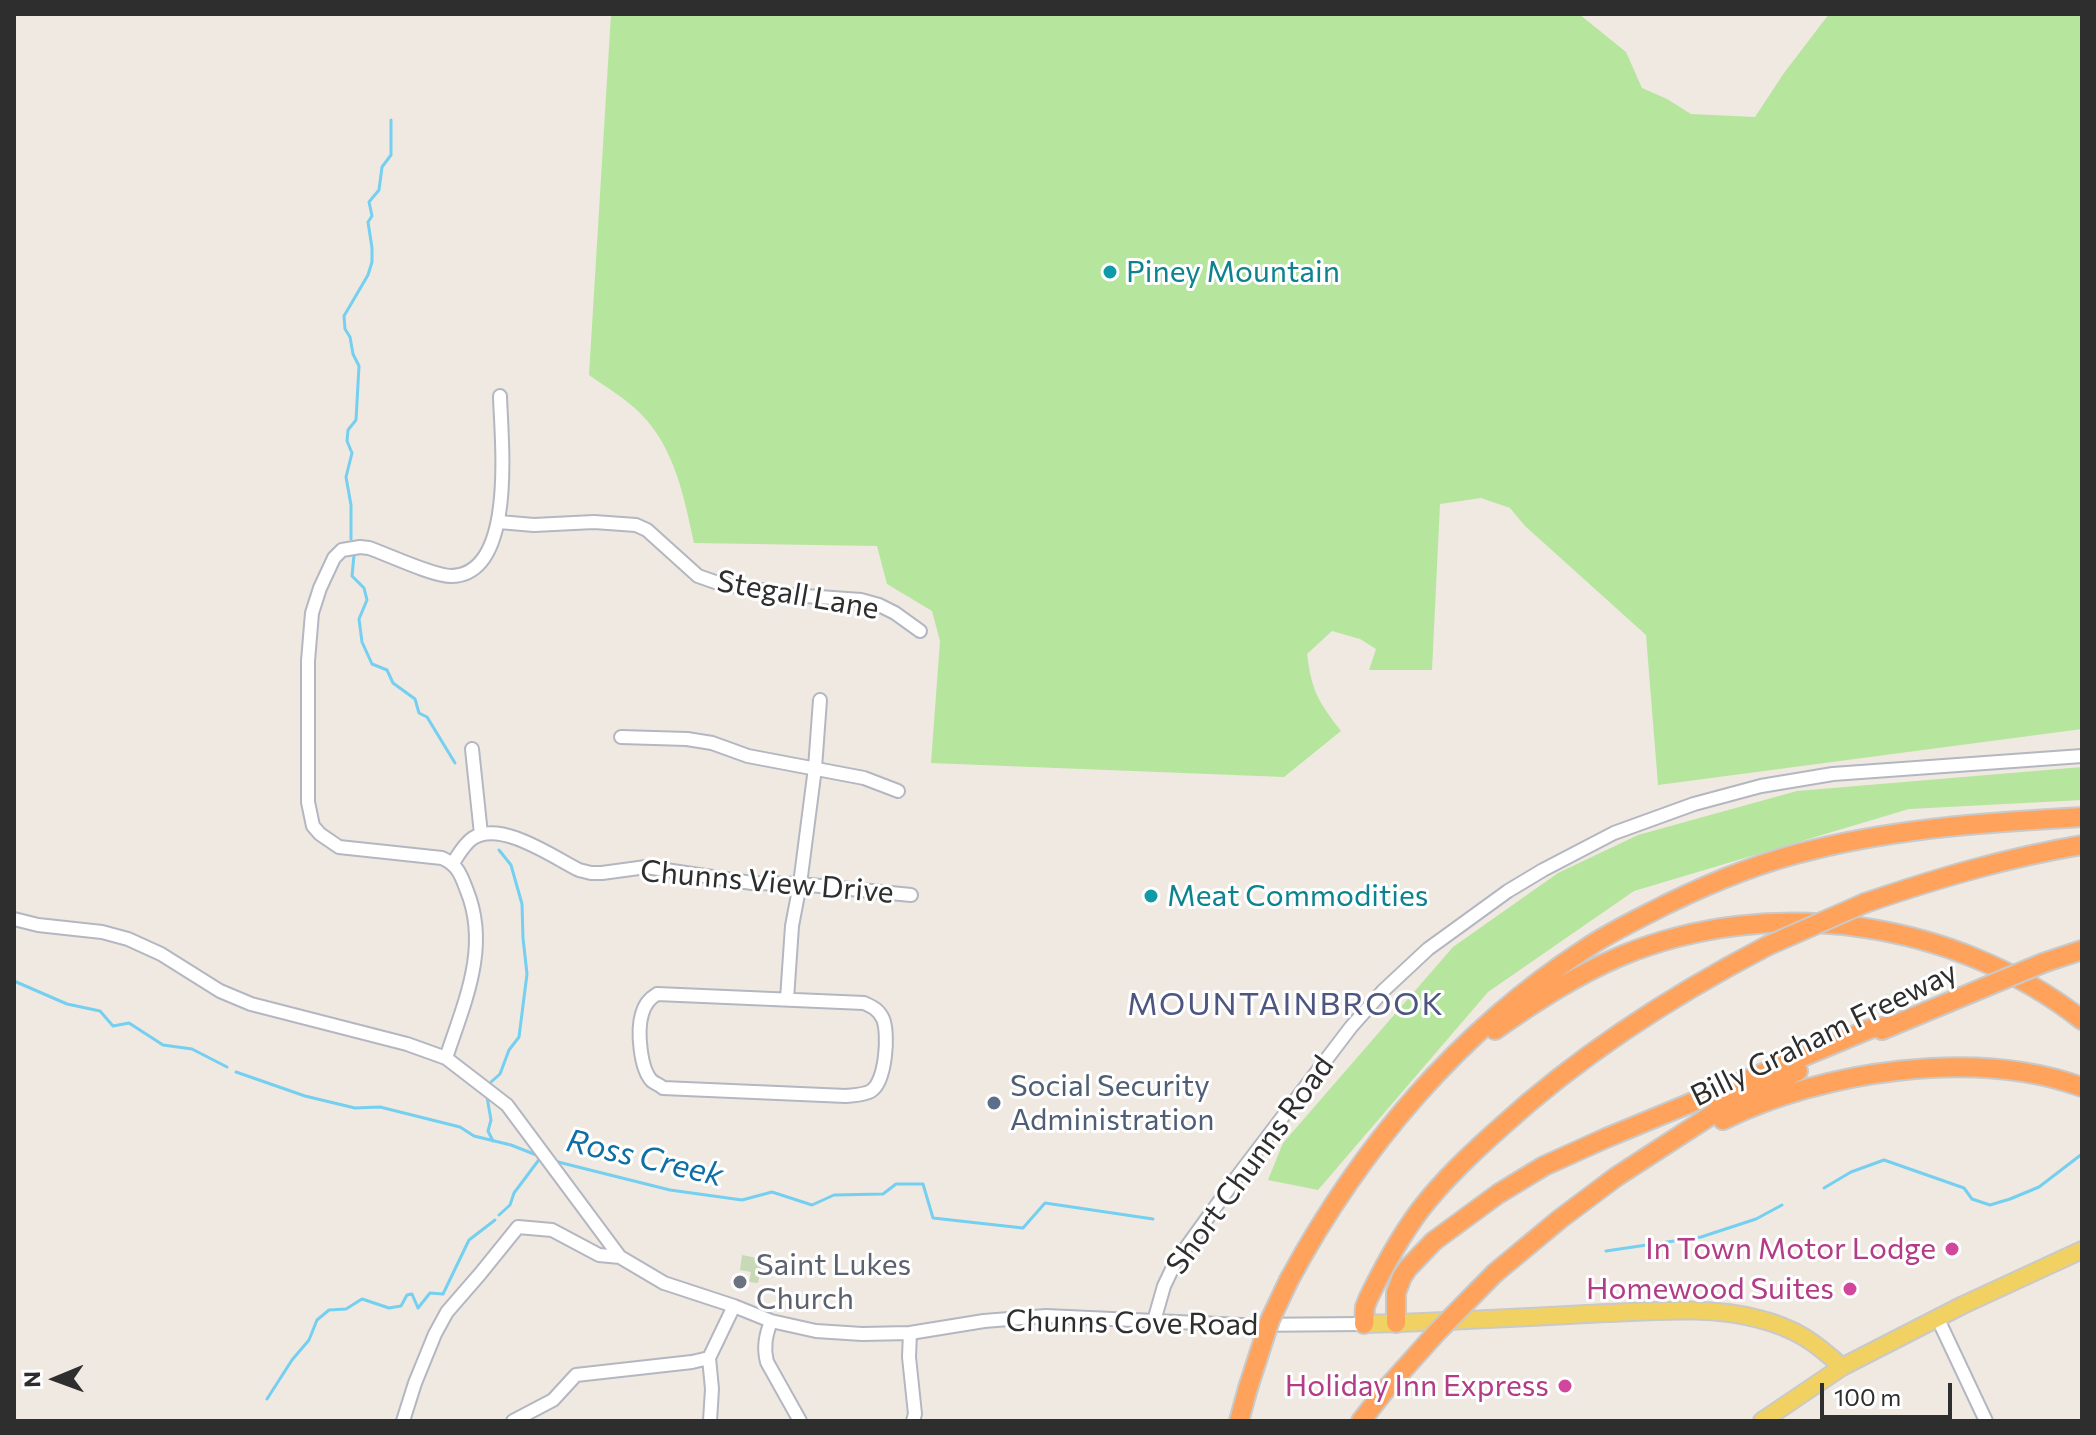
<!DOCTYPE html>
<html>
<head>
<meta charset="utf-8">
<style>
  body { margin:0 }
  #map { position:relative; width:2096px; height:1435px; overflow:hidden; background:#efe9e1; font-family:Commissioner,sans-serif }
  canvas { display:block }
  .frame { position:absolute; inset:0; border:16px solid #2e2e2e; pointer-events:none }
  .north { position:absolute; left:16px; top:1339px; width:80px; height:80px; -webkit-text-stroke:6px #fff; paint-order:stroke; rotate:269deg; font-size:22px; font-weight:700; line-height:32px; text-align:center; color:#2e2e2e }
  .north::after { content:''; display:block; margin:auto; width:28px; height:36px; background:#2e2e2e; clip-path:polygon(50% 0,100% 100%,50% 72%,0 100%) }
  .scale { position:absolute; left:1820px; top:1383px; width:132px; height:36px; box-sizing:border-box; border:4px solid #2e2e2e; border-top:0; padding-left:10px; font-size:24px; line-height:28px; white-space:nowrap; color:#2e2e2e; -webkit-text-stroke:6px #fff; paint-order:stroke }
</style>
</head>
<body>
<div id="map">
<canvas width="2096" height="1435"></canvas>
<div class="frame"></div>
<div class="north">N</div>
<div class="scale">100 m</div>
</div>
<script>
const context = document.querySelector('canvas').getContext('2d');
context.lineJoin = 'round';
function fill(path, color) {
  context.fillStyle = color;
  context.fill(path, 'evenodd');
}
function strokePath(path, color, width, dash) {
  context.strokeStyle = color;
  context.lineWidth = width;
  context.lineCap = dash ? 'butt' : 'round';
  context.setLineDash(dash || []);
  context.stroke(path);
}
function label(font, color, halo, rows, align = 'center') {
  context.font = font + ' Commissioner,sans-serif';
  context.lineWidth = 6;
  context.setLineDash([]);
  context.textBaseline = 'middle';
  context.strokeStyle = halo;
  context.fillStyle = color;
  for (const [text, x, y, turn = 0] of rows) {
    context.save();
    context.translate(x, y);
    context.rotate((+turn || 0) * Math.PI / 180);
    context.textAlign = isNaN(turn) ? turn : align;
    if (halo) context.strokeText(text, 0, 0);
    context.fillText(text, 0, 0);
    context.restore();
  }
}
fill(new Path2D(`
  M611,14h968l47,38 16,36 25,11 24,15 64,3 29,-44 45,-59h253v715l-424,56 -12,-150 -121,-109 -15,-18 -29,-10 -41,6 -8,166h-63l7,-21 -16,-10 -28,-8 -25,23c5,38 11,47 34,77l-57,46 -353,-14 9,-122 -8,-30 -45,-27 -10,-38 -183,-3c-10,-46 -19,-95 -54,-130 -15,-15 -34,-26 -51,-38z
  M2082,767v33l-173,9 -275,82 -146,101 -170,198 -50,-10 15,-37 170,-196 105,-74 80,-38 159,-44z`), '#b6e59e');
fill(new Path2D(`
  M742,1255l20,4 -4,24 -9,-1 2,-10 -11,-2z`), '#c8d9b8');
strokePath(new Path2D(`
  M351,539v-34l-5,-28 6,-24 -5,-12 1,-11 8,-10 3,-54 -6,-12 -3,-17 -5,-8 -1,-13 24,-41 4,-13v-14l-4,-26 4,-6 -3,-14 10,-12 3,-23 9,-12v-35
  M354,555l-2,21 12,12 3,12 -8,19 3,23 10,22 15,6 6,13 22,16 4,14 8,4 28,46
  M14,981l53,23 33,7 13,15 16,-3 34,22 29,4 35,18
  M236,1072l69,24 50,12 25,-1 80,20 14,9 37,9 28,11
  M491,1082l9,-8 9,-24 10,-13 8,-63 -4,-36 -1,-34 -11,-39 -12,-15
  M487,1097l4,23 -3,11 5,10
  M554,1161l116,29 72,10 30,-8 40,13 22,-10 49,-1 13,-10h27l10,34 90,10 22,-25 108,16
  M1824,1188l27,-16 33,-12 80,28 8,11 18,6 20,-6 29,-12 43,-33
  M499,1215l11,-10 4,-12 27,-36
  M1606,1251l95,-14 55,-18 26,-14
  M267,1399l25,-39 17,-20 8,-20 12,-10 17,-1 16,-10 27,9 12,-2 6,-11 5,-1 6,14 12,-15 13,1 26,-54 26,-20`), '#75cff0', 3);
const minor = new Path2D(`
  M499,522l35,3 60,-3 42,3 11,5 51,46 20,7 73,12 70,5 18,5 16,8 25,18
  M621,737l66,2 25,4 36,13 116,22 34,13
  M472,749l9,85
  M453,863c6,-9 11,-19 20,-25 28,-18 80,19 106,32l12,3h11l44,-6 106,16 48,1 111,11
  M14,919l24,6 64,7 26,7 33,15 59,37 31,13 156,40 39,14 61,47 113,152 44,26 70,23 37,15 45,10 46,3 48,-1 74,-12 62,-5 196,9 122,-1
  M657,994l207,9c9,4 15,7 19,16 6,14 3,63 -12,72 -7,4 -17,4 -25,5l-183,-8c-3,-3 -7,-4 -11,-7 -12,-12 -15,-51 -10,-67 3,-10 7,-15 15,-20z
  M787,999l5,-73 8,-42 15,-116 5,-68
  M446,1058c18,-55 44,-110 21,-167 -6,-16 -9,-26 -25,-33l-103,-11 -19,-13 -7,-8 -5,-24v-141l4,-48 8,-25 14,-30 8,-8 18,-3 9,1c20,7 64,28 82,28 66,-1 50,-138 49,-180
  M1937,1317l49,104
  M771,1321c-5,14 -8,26 -4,41l33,59
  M1154,1321l10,-35 11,-23 62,-86 114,-150 32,-36 45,-42 80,-58 35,-21 71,-37 80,-29 67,-18 72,-12 249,-18
  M910,1333l-1,24 6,57 -2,7
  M709,1358l25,-52
  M403,1421l12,-38 20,-49 12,-22 33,-38 38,-47 34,3 47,25 21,2
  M513,1421l40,-21 23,-25 116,-13 17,-4 3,31 -2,32`);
const major = new Path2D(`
  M1364,1324c81,-2 162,-7 244,-11 47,-2 105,-7 151,6 36,9 56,23 83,48
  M1762,1421l80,-54 121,-62 119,-55`);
const highway = new Path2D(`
  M1865,903c73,-25 141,-45 217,-58
  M2043,963l39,-13
  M1495,1030c40,-28 81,-55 126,-74 150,-62 334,-36 461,64
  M1882,1030l101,-42
  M1723,1120c100,-49 253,-72 359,-33
  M1495,1273l65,-54 56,-42 111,-72 71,-34
  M1289,1280c71,-132 170,-249 296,-331 25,-17 53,-30 80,-44 47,-23 95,-43 147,-55 88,-22 179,-28 270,-33
  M1396,1323v-30l6,-16 6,-9 26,-27 64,-47 46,-28 62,-28 264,-109 22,-4
  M1364,1324l1,-17 3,-8c15,-31 32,-62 52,-89 24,-31 52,-57 81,-83 80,-73 170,-131 266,-181
  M1239,1421l9,-33
  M1361,1421l25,-32`);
strokePath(minor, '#b4b7c1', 16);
strokePath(major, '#c9c9c9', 20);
strokePath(highway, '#c9c9c9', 22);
strokePath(minor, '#fff', 12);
strokePath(major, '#f2d163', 16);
strokePath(highway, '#ffa35c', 18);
const highwayBridge = new Path2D(`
  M1767,946l98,-43
  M1983,988l60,-25
  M1248,1388l22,-68 19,-40
  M1386,1389l52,-58 57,-58`);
strokePath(highwayBridge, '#c9c9c9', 22, []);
strokePath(highwayBridge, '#ffa35c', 18);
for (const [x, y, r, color] of [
  [1110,272,8,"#0f9aa8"],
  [1151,896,8,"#0f9aa8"],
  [994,1103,8,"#5c6f8a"],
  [1952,1249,8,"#d1479c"],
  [740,1282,8,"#6b7280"],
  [1850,1289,8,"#d1479c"],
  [1565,1386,8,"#d1479c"]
]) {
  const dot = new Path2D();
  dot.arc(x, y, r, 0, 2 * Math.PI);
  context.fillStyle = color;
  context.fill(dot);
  strokePath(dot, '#fff', 3);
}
label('30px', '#0d838f', '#fff', [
  ["Piney Mountain",1126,272],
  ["Meat Commodities",1167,896]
], 'left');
label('30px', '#2e2e2e', '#fff', [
  ["Stegall Lane",798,595,10],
  ["Chunns View Drive",767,882,5],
  ["Billy Graham Freeway",1824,1034,-26],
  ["Short Chunns Road",1250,1165,-54],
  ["Chunns Cove Road",1132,1323,1]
]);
label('30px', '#4e5e75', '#fff', [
  ["Social Security",1010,1086],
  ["Administration",1010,1120]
], 'left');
label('30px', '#b23c85', '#fff', [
  ["In Town Motor Lodge",1936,1249],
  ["Homewood Suites",1834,1289],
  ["Holiday Inn Express",1549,1386]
], 'right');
label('30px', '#5b616d', '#fff', [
  ["Saint Lukes",756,1265],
  ["Church",756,1299]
], 'left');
context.letterSpacing = '2px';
label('32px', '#4d5680', '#fff', [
  ["MOUNTAINBROOK",1286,1004]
]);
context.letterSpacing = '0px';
label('italic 32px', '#0d6fa3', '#fff', [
  ["Ross Creek",645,1158,13]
]);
</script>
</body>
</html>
